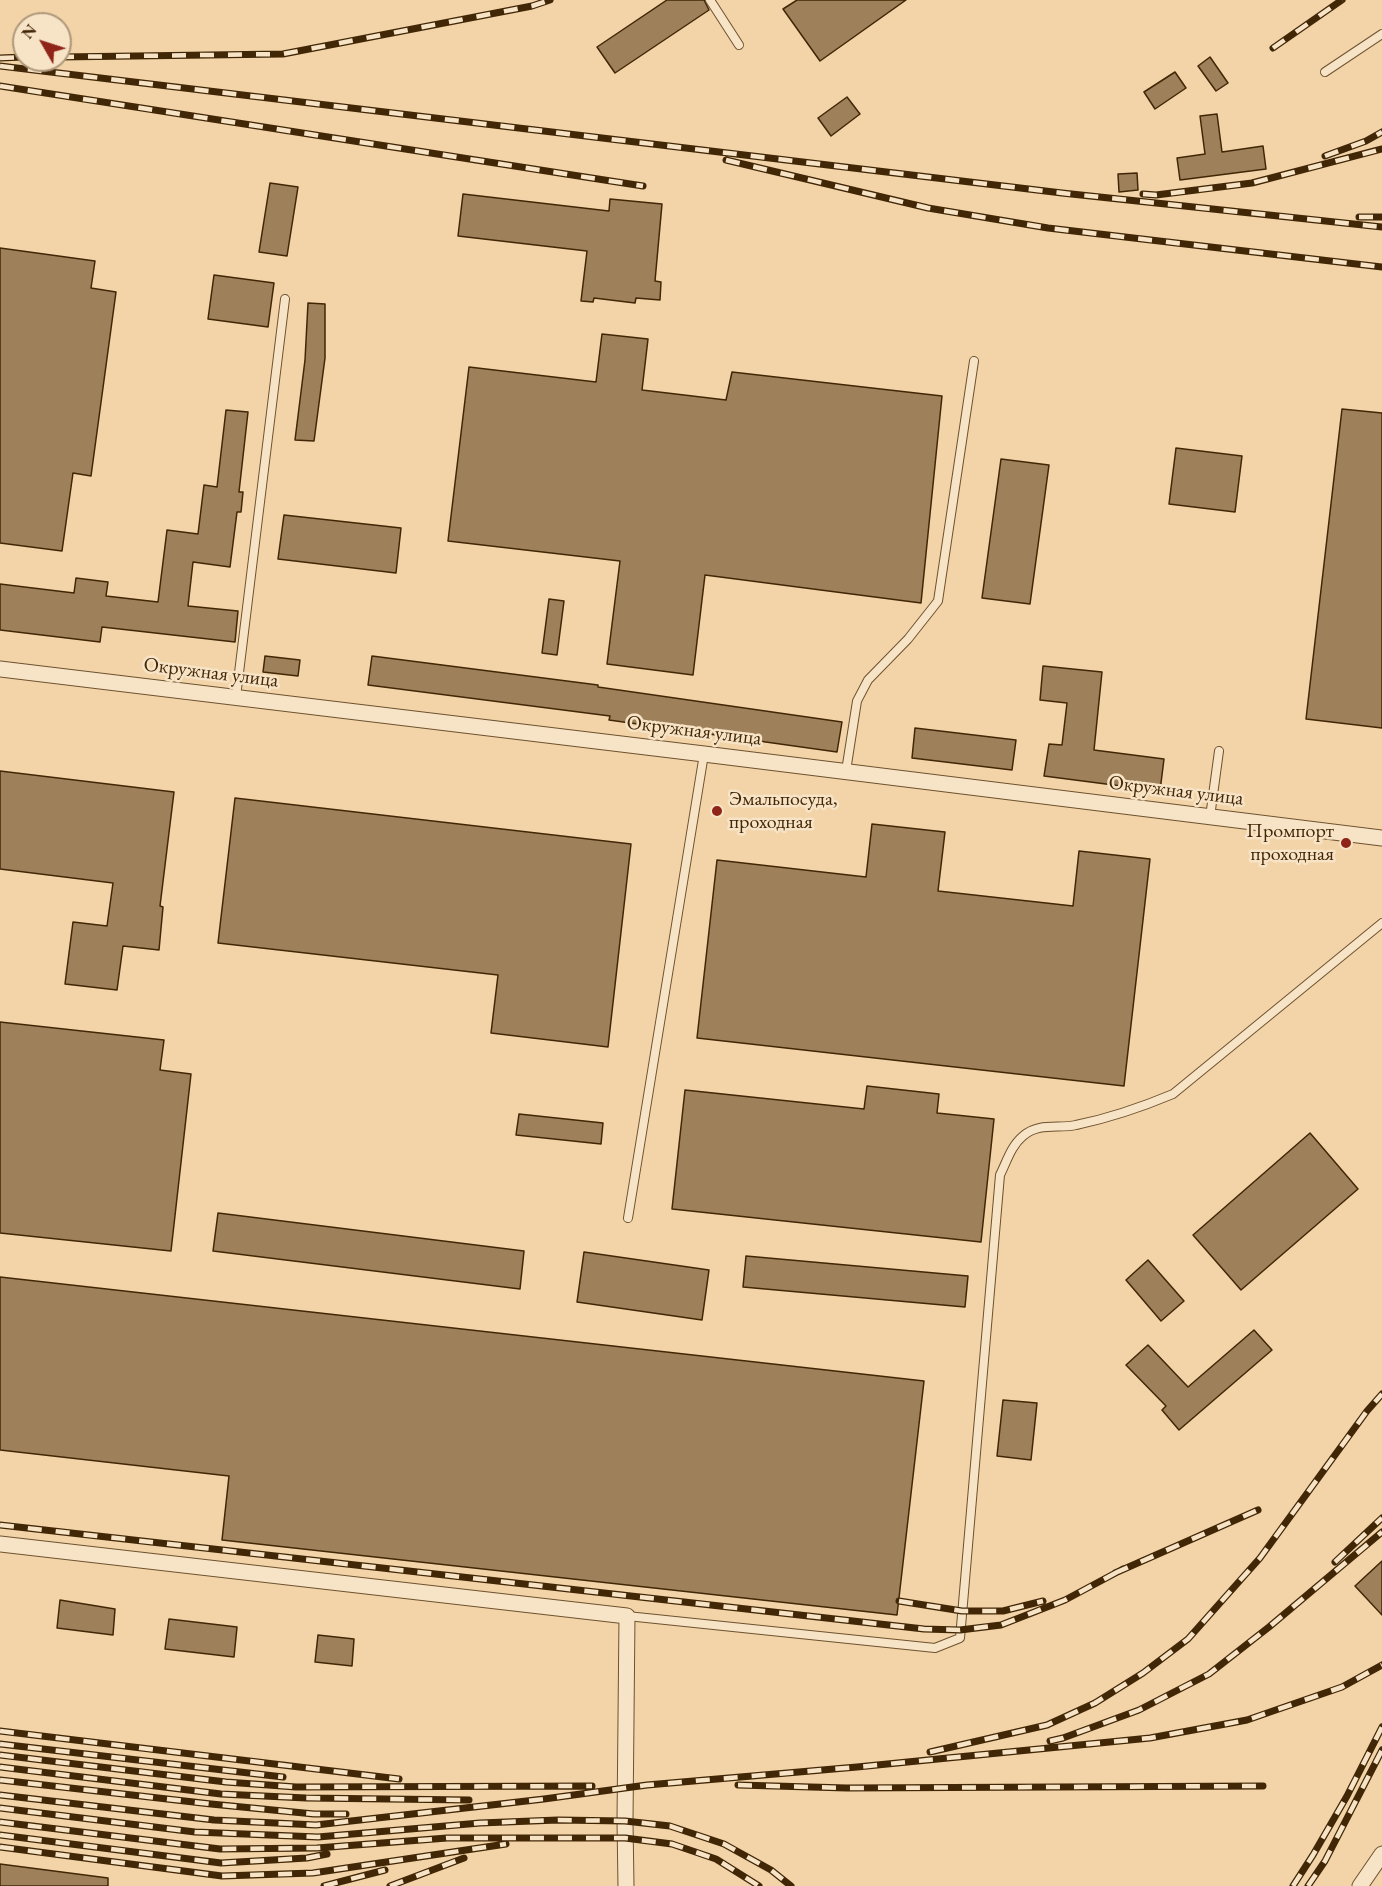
<!DOCTYPE html>
<html>
<head>
<meta charset="utf-8">
<style>
  body { margin:0 }
  #map { position:relative; width:1382px; height:1886px; overflow:hidden; background:#f2d4a8; font-family:"EB Garamond",serif }
  canvas { display:block }
  .north { position:absolute; left:12px; top:12px; width:60px; height:60px; box-sizing:border-box; background:#f7e3c6; border:2px solid #af987a; border-radius:50%; rotate:309deg; font-size:16px; font-weight:700; line-height:24px; text-align:center; color:#422707 }
  .north::after { content:''; display:block; margin:auto; width:21px; height:27px; background:#8f2418; clip-path:polygon(50% 0,100% 100%,50% 72%,0 100%) }
</style>
</head>
<body>
<div id="map">
<canvas width="1382" height="1886"></canvas>
<div class="north">N</div>
</div>
<script>
const context = document.querySelector('canvas').getContext('2d');
context.lineJoin = 'round';
function fill(path, color) {
  context.fillStyle = color;
  context.fill(path, 'evenodd');
}
function strokePath(path, color, width, dash) {
  context.strokeStyle = color;
  context.lineWidth = width;
  context.lineCap = dash ? 'butt' : 'round';
  context.setLineDash(dash || []);
  context.stroke(path);
}
function label(font, color, halo, rows, align = 'center') {
  context.font = font + ' "EB Garamond",serif';
  context.lineWidth = 5;
  context.setLineDash([]);
  context.textBaseline = 'middle';
  context.strokeStyle = halo;
  context.fillStyle = color;
  for (const [text, x, y, turn = 0] of rows) {
    context.save();
    context.translate(x, y);
    context.rotate((+turn || 0) * Math.PI / 180);
    context.textAlign = isNaN(turn) ? turn : align;
    if (halo) context.strokeText(text, 0, 0);
    context.fillText(text, 0, 0);
    context.restore();
  }
}
const building = new Path2D(`
  M667,0h37l5,10 -94,63 -18,-26z
  M797,0h109l-86,61 -37,-52z
  M1210,57l18,26 -12,8 -18,-25z
  M1175,72l11,16 -31,21 -11,-17z
  M847,97l13,17 -29,22 -13,-18z
  M1217,114l5,38 41,-6 3,23 -86,11 -3,-22 28,-4 -5,-38z
  M1137,173l1,17 -19,2 -1,-18z
  M270,183l28,4 -11,69 -28,-4z
  M463,194l146,17 1,-12 52,5 -7,77 6,1 -1,18 -24,-2 -1,5 -41,-5 -1,4 -12,-1 6,-50 -129,-15z
  M0,248l95,13 -4,27 25,4 -25,184 -18,-3 -11,78 -62,-8z
  M214,275l60,8 -6,44 -60,-8z
  M308,303l17,1v54l-11,83 -19,-1 10,-80z
  M602,334l46,5 -6,51 84,10 6,-28 210,24 -21,207 -216,-28 -12,100 -86,-11 13,-103 -172,-20 21,-174 127,15z
  M1342,409l40,4v315l-76,-9z
  M226,410l22,2 -9,80h4l-2,20h-4l-7,55 -37,-5 -5,44 50,5 -3,31 -133,-15 -2,15 -100,-12v-46l74,9 2,-15 32,4 -2,14 52,6 9,-72 31,4 6,-49 13,2z
  M1176,448l66,8 -7,56 -66,-8z
  M1001,459l48,6 -19,139 -48,-6z
  M284,515l117,13 -5,45 -118,-14z
  M549,599l15,2 -7,54 -15,-2z
  M265,656l35,4 -2,16 -35,-4z
  M372,656l226,29v2l244,35 -5,30 -228,-32 1,-4 -242,-31z
  M1043,666l59,6 -8,78 70,9 -4,32 -116,-15 5,-32 13,1 5,-42 -27,-3z
  M915,728l101,12 -4,30 -100,-12z
  M0,771l174,21 -14,114 3,1 -4,43 -36,-4 -6,44 -52,-6 8,-62 34,4 6,-43 -113,-14z
  M235,798l396,46 -23,203 -117,-14 7,-58 -280,-32z
  M872,824l73,8 -7,59 135,15 6,-55 71,8 -26,227 -427,-48 20,-178 149,17z
  M0,1022l164,18 -4,30 31,4 -20,177 -171,-18z
  M867,1086l72,8 -2,19 57,6 -13,123 -309,-33 13,-119 179,19z
  M519,1114l84,9 -2,21 -85,-9z
  M1310,1133l48,56 -117,101 -48,-55z
  M218,1213l306,38 -4,38 -307,-38z
  M584,1252l125,18 -7,50 -125,-18z
  M746,1256l222,20 -3,31 -222,-20z
  M1148,1260l36,41 -23,20 -35,-41z
  M0,1277l924,104 -27,234 -675,-75 7,-64 -229,-26z
  M1254,1330l18,20 -93,80 -17,-20 4,-4 -40,-41 22,-20 40,42z
  M1003,1400l34,3 -6,57 -34,-4z
  M1382,1561v54l-27,-29z
  M60,1600l55,9 -2,26 -56,-7z
  M169,1619l68,8 -3,30 -69,-8z
  M318,1635l36,4 -2,27 -37,-4z
  M0,1864l108,14v8h-108z`);
fill(building, '#9e815b');
strokePath(building, '#422707', 1.5);
const lane = new Path2D(`
  M710,0l29,45
  M1325,72l57,-38
  M236,697l49,-398
  M846,771l11,-70 11,-21 40,-41 30,-38 36,-240
  M1210,817l9,-66
  M628,1218l76,-464
  M627,1616l308,32 25,-10 40,-463c7,-14 11,-29 23,-39 16,-14 36,-7 53,-11 34,-7 66,-18 97,-31l209,-171`);
const street = new Path2D(`
  M0,669l704,85 678,84
  M0,1544l627,72 -2,205 1,65
  M1360,1886l22,-32`);
strokePath(lane, '#6e522f', 10);
strokePath(street, '#6e522f', 17);
strokePath(lane, '#f7e3c6', 8);
strokePath(street, '#f7e3c6', 15);
const rail = new Path2D(`
  M1273,48l69,-48
  M60,57l223,-3 249,-48 18,-6
  M0,58l24,-1
  M0,66l1062,127 320,34
  M0,86l643,100
  M1325,156l41,-15 16,-9
  M726,160l202,48 120,20 334,39
  M1143,194l13,1 96,-12 130,-34
  M1359,217h23
  M0,1525l924,104 36,1 41,-5 64,-25 58,-31
  M1335,1562l47,-44
  M1115,1573l143,-63
  M899,1601l63,10h41l40,-10
  M0,1731l399,48
  M1050,1741l13,-3 76,-28 70,-36 60,-47 113,-95
  M0,1744l283,33
  M930,1752l117,-27 48,-22 48,-30 45,-34 72,-81 107,-147 15,-17
  M0,1755l226,27 70,5 296,-1
  M0,1767l221,27 85,4 163,2
  M0,1780l211,24 103,10h32
  M738,1785l109,3 416,-2
  M0,1795l214,25 102,5 228,-26 103,-14 210,-18 293,-29 97,-18 95,-33 40,-22
  M0,1808l195,24 123,5 162,-14 78,-3 67,1 45,5 54,18 47,26 20,16
  M0,1822l220,27 97,-1 130,-10h178l47,6 44,15 43,27
  M0,1835l221,28 86,-5 20,-4
  M0,1847l222,29 91,-3 193,-29
  M324,1886l61,-16
  M390,1886l74,-28
  M1293,1886l20,-31 34,-59 35,-69
  M1308,1886l17,-25 57,-111`);
strokePath(rail, '#422707', 7);
strokePath(rail, '#f7e3c6', 4.5, [14]);
for (const [x, y, r, color] of [
  [717,811,6,"#8f2418"],
  [1346,843,6,"#8f2418"]
]) {
  const dot = new Path2D();
  dot.arc(x, y, r, 0, 2 * Math.PI);
  context.fillStyle = color;
  context.fill(dot);
  strokePath(dot, '#f7e3c6', 2);
}
label('20px', '#422707', '#f7e3c6', [
  ["Окружная улица",211,673,7],
  ["Окружная улица",694,731,7],
  ["Окружная улица",1176,791,7]
]);
label('20px', '#422707', '#f7e3c6', [
  ["Эмальпосуда,",729,800],
  ["проходная",729,823],
  ["Промпорт",1334,832,"right"],
  ["проходная",1334,855,"right"]
], 'left');
</script>
</body>
</html>
